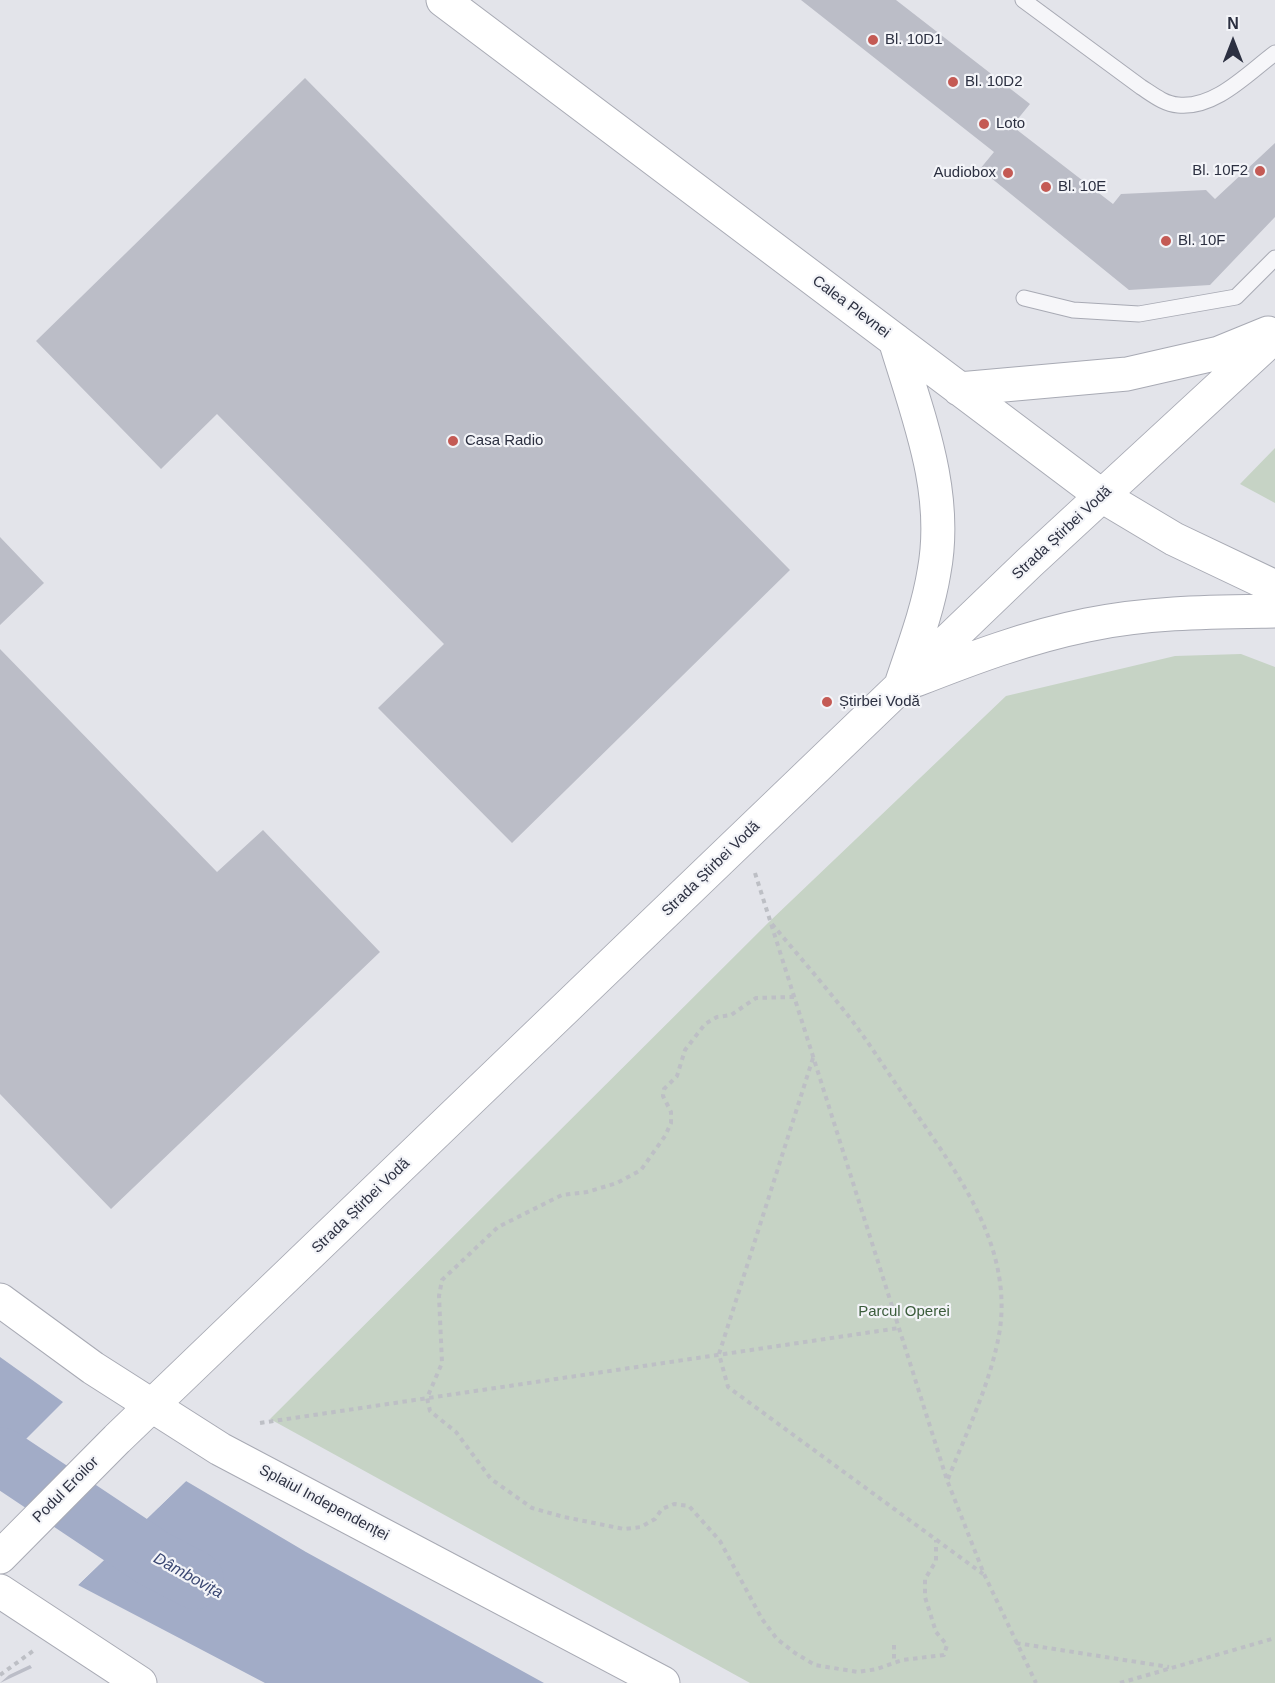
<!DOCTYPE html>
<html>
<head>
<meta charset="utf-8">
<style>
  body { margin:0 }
  #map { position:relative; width:1275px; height:1683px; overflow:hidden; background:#e3e4ea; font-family:Arial,sans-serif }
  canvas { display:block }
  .north { position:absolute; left:1203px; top:12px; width:60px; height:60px; -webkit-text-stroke:4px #f3f4f8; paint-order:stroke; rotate:0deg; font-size:16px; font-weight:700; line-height:24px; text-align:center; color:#2c3041 }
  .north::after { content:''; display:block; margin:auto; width:21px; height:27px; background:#2c3041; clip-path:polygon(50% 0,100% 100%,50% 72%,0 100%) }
</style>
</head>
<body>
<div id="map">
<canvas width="1275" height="1683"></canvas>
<div class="north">N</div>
</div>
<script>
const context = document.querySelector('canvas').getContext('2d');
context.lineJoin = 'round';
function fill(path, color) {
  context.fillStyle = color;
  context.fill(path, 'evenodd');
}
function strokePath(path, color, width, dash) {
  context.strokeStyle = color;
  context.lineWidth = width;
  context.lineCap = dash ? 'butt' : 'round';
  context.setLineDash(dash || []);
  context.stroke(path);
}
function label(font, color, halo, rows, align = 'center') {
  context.font = font + ' Arial,sans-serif';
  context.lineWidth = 4.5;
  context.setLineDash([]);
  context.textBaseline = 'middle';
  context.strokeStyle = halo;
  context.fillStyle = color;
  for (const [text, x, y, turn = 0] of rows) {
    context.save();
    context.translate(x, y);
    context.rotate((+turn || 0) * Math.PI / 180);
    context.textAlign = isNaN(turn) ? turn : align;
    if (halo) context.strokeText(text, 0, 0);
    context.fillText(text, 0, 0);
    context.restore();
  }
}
fill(new Path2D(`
  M1275,448v55l-35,-19z
  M1241,654l34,13v1016h-525l-480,-264 500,-498 236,-225 169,-40z`), '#c6d3c5');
fill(new Path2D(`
  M0,1357l63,45 -63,63z
  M186,1481l120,71 238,131h-279l-187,-98z`), '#a2acc7');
fill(new Path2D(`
  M184,1480l2,1 -108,104 -3,-1z`), '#e3e4ea');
strokePath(new Path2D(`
  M0,1456l153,102 42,22`), '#a2acc7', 58);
fill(new Path2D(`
  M801,0h95l134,104 -18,22 101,78 8,-10 85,-4 9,9 60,-56v74l-65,68 -81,5 -149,-121 14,-17z
  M305,78l485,492 -278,273 -134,-135 66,-64 -227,-230 -56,55 -125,-128z
  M0,537l44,46 -44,42z
  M0,649l217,223 46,-42 117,122 -269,257 -111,-115z
  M30,1665l2,3 -32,15 9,-8z`), '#bbbdc7');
const service = new Path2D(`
  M1023,0l118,87c11,7 23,17 37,18 37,4 70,-32 97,-52
  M1024,298l49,12 66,4 97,-17 39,-39`);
const secondary = new Path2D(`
  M443,0l659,496 72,43 101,48
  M895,340c23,76 54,152 39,232 -6,37 -20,74 -32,110
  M959,389l168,-15 92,-21 49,-20
  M916,680c56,-22 112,-43 171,-55 62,-13 125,-13 188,-14
  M0,1300l93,68 127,81 443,234
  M0,1557l117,-118 912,-876 246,-227
  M0,1591l140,92`);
strokePath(service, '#a8aab4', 17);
strokePath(secondary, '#a8aab4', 35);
strokePath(new Path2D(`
  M755,873l192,607 37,94 52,109
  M772,924c26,31 53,62 78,94 20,26 38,55 57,82 46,68 105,141 93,229 -8,51 -33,102 -52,150
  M794,997l-38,1 -25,17 -14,2 -12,7 -20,26 -8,26 -13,13 -1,7 8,16v11l-6,13 -24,34 -24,13 -30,9 -25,3 -64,32 -56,53 -3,16 3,67 -15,35 3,13 26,21 35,47 41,29 32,9 60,12 17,-2 14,-8 7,-10 12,-5 15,2 31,35 42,78 15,20 18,14 20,12 43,7 19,-3 25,-9 42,-5 3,-10 -11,-13 -11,-35v-18l11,-18v-21
  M813,1058l-94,296 9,33 255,187
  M260,1423l639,-95
  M1016,1643l153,24
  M894,1645v18
  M0,1675l33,-24
  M1120,1683l155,-45`), '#bdbfc5', 4, [4.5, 4.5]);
strokePath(service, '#f6f6f9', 15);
strokePath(secondary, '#fff', 33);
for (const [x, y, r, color] of [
  [873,40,6,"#c45a54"],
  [953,82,6,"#c45a54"],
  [984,124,6,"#c45a54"],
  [1260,171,6,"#c45a54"],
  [1008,173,6,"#c45a54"],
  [1046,187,6,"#c45a54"],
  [1166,241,6,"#c45a54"],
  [453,441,6,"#c45a54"],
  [827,702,6,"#c45a54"]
]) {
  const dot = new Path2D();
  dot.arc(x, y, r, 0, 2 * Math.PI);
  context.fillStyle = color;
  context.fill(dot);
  strokePath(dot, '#f3f4f8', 2);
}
label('15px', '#2c3041', '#f3f4f8', [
  ["Bl. 10D1",885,40],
  ["Bl. 10D2",965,82],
  ["Loto",996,124],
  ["Bl. 10F2",1248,171,"right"],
  ["Audiobox",996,173,"right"],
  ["Bl. 10E",1058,187],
  ["Bl. 10F",1178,241],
  ["Casa Radio",465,441],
  ["Știrbei Vodă",839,702]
], 'left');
label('15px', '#2c3041', '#f3f4f8', [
  ["Calea Plevnei",851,307,37],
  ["Strada Știrbei Vodă",1062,533,-43],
  ["Strada Știrbei Vodă",711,869,-44],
  ["Strada Știrbei Vodă",361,1206,-44],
  ["Podul Eroilor",66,1490,-45],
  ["Splaiul Independenței",324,1503,28]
]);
label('15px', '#3b5c3b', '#f3f4f8', [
  ["Parcul Operei",904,1312]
]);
label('italic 16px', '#3a4772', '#f3f4f8', [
  ["Dâmbovița",188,1576,29]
]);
</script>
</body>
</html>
